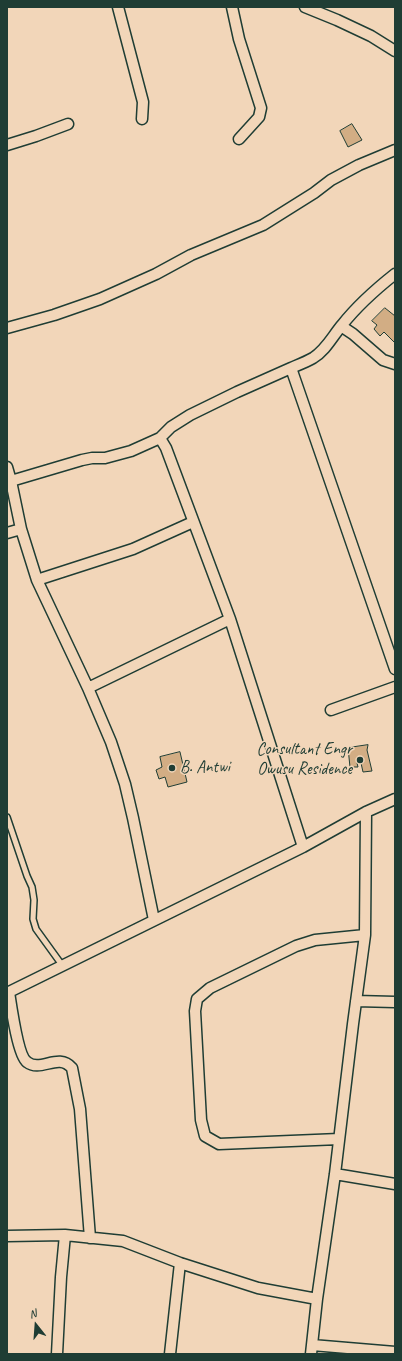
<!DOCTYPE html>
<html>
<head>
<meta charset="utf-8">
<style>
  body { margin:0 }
  #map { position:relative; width:402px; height:1361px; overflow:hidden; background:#f2d6b9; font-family:Caveat,sans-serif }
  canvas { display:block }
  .frame { position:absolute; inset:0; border:8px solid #1f3d34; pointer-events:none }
  .north { position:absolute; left:16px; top:1305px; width:40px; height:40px; -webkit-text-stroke:3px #f2d6b9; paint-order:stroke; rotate:343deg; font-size:11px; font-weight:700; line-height:16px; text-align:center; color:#1f3d34 }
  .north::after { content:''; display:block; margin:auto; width:14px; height:18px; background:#1f3d34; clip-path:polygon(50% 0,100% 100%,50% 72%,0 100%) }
</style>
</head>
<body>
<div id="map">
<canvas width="402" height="1361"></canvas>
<div class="frame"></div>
<div class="north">N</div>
</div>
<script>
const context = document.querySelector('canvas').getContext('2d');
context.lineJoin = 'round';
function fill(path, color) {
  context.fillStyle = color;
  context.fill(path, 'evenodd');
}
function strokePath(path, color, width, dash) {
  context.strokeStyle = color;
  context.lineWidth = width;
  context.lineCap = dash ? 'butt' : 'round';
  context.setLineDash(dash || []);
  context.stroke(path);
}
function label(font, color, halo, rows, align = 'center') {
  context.font = font + ' Caveat,sans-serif';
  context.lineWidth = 3;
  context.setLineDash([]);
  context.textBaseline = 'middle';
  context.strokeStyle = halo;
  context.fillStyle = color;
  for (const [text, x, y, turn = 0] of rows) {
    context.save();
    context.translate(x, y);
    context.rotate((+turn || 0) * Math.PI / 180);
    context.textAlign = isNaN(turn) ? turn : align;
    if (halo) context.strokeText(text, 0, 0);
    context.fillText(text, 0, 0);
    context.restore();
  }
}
const building = new Path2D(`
  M352,124l10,16 -14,7 -8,-16z
  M385,308l10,8v24l-1,2 -10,-10 -4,4 -6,-7 3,-4 -5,-4z
  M368,745l-1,5 5,21 -9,1 -2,-9h-4l1,4h-8l-2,-19z
  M180,752l7,30 -19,5 -3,-10 -6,2 -3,-9 6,-3 -2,-10z`);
fill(building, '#d2ad84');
strokePath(building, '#1f3d34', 1);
const service = new Path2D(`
  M7,817l20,59 5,11 2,13 -1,19 3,10 26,36`);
const minor = new Path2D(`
  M118,7l25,95 -1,17
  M232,7l7,32 22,69 -2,9 -20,22
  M305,7l32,13 34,16 24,15
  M7,145l29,-9 32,-12
  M395,274c-19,15 -38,32 -53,51 -10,12 -16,25 -29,33 -7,4 -15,7 -22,10l104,301
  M341,326l12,8 30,26 12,4
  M7,328l47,-13 46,-16 56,-25 35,-19 72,-30 51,-32 17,-13 28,-15 36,-15
  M160,438l6,10 64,171 73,228
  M7,467l4,14 10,48 16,51 51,108 23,54 14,42 8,34 21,102
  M11,481l71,-21 10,-2h13l26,-7 29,-13 11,-11 19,-12 47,-23 54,-24
  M7,533l14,-4
  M37,580l96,-31 60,-27
  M88,688l142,-69
  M331,710l64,-23
  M9,992c2,13 9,64 18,70 14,11 31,-10 45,6l8,41 10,129
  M7,993l296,-146 63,-35 29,-13
  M356,1001l39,1
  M339,1139l-120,5 -14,-8 -4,-16 -6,-109 2,-12 13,-11 86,-42 19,-6 50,-5
  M335,1174l60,10
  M7,1236l58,-1 58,6 57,22 78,25 59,11
  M312,1345l83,7
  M57,1354l4,-77 4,-42
  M170,1354l10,-91
  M311,1354l6,-55 18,-125 18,-150 12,-89 1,-123`);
strokePath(service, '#1f3d34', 8);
strokePath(minor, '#1f3d34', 13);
strokePath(service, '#f2d6b9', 5);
strokePath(minor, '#f2d6b9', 10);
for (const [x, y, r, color] of [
  [360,760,4,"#1f3d34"],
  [172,768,4,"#1f3d34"]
]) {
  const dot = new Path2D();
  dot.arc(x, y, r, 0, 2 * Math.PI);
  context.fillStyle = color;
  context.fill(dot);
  strokePath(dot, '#f2d6b9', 1.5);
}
label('17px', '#1f3d34', '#f2d6b9', [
  ["Consultant Engr",352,750],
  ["Owusu Residence",352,770],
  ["B. Antwi",180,768,"left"]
], 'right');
</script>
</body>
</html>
